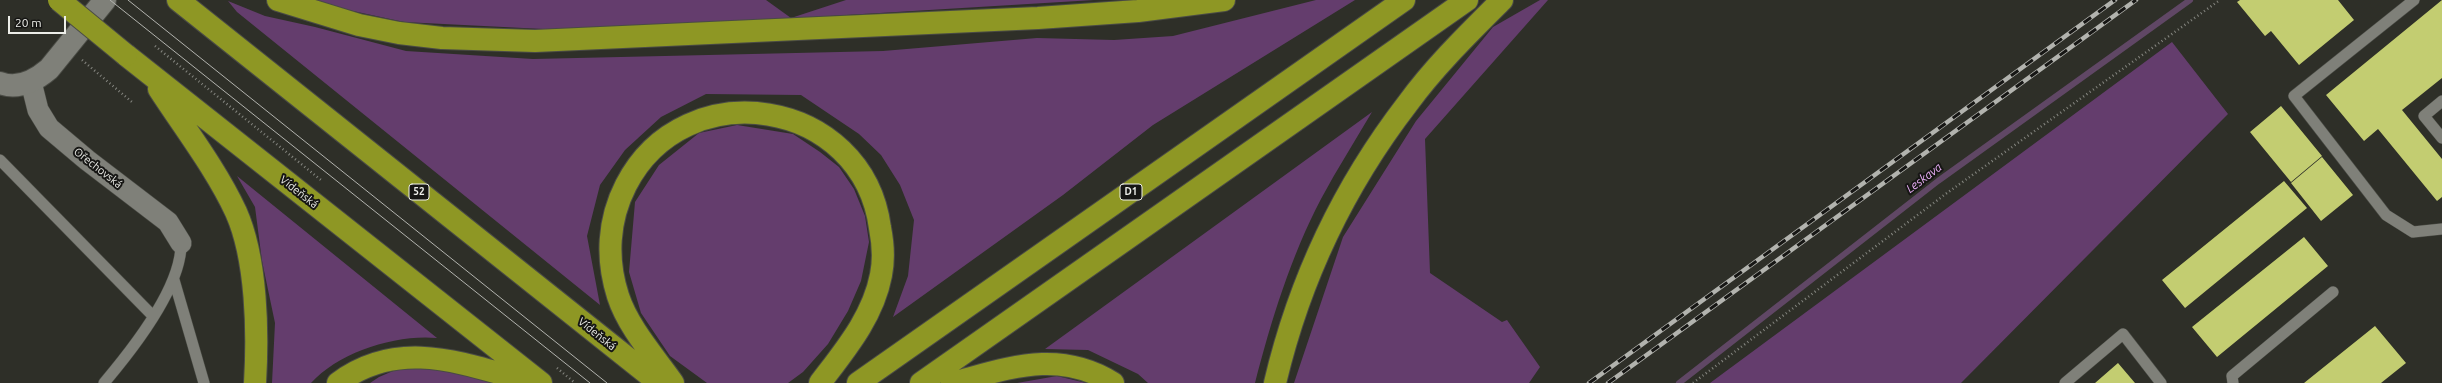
<!DOCTYPE html>
<html>
<head>
<meta charset="utf-8">
<style>
  body { margin:0 }
  #map { position:relative; width:2442px; height:383px; overflow:hidden; background:#2e2f28; font-family:Ubuntu,sans-serif }
  canvas { display:block }
  .scale { position:absolute; left:8px; top:16px; width:58px; height:18px; box-sizing:border-box; border:2px solid #edeee9; border-top:0; padding-left:5px; font-size:12px; line-height:14px; white-space:nowrap; color:#edeee9; -webkit-text-stroke:3px #161614; paint-order:stroke }
</style>
</head>
<body>
<div id="map">
<canvas width="2442" height="383"></canvas>
<div class="scale">20 m</div>
</div>
<script>
const context = document.querySelector('canvas').getContext('2d');
context.lineJoin = 'round';
function fill(path, color) {
  context.fillStyle = color;
  context.fill(path, 'evenodd');
}
function strokePath(path, color, width, dash) {
  context.strokeStyle = color;
  context.lineWidth = width;
  context.lineCap = dash ? 'butt' : 'round';
  context.setLineDash(dash || []);
  context.stroke(path);
}
function label(font, color, halo, rows, align = 'center') {
  context.font = font + ' Ubuntu,sans-serif';
  context.lineWidth = 4;
  context.setLineDash([]);
  context.textBaseline = 'middle';
  context.strokeStyle = halo;
  context.fillStyle = color;
  for (const [text, x, y, turn = 0] of rows) {
    context.save();
    context.translate(x, y);
    context.rotate((+turn || 0) * Math.PI / 180);
    context.textAlign = isNaN(turn) ? turn : align;
    if (halo) context.strokeText(text, 0, 0);
    context.fillText(text, 0, 0);
    context.restore();
  }
}
fill(new Path2D(`
  M316,0h450l25,18 55,-18h248l-511,31 -179,-9 -65,-14z
  M1316,0h39l-202,125 -90,70 -170,122 15,-41 6,-56 -14,-35 -19,-30 -22,-21 -58,-39 -95,-1 -45,23 -36,33 -25,35 -13,51 13,69 -363,-293 -9,-11 37,15 50,11 91,24 127,8 350,-8 154,-13 77,2 59,-4z
  M1540,0h8l-123,139 5,134 72,49 5,-2 33,47 -11,16h-235l49,-146 73,-116 77,-94z
  M2172,42l56,72 -267,269h-251z
  M1372,112c-17,29 -35,57 -51,87 -30,57 -50,122 -66,184h-107l-10,-9 -50,-24 -43,-1z
  M737,125l56,9 27,18 19,15 15,22 11,27 4,26 -8,39 -13,30 -20,33 -25,28 -15,11h-81l-37,-27 -29,-43 -12,-41 6,-70 24,-37 40,-32z
  M237,176l200,162c-41,-4 -98,14 -126,45h-39l3,-60 -13,-62 -7,-54z
  M407,365l70,12 14,6h-121l9,-6z
  M1057,376l29,7h-69z`), '#643d6d');
strokePath(new Path2D(`
  M1679,383l259,-202 252,-181`), '#604765', 6);
fill(new Path2D(`
  M2240,0h98l16,20 -55,45 -28,-34 -6,5 -28,-34z
  M2442,0v78l-40,32 40,49v38l-5,4 -59,-72 -14,12 -38,-46z
  M2281,106l41,50 -31,26 -41,-50z
  M2322,157l31,38 -32,26 -30,-38z
  M2284,181l23,27 -122,100 -23,-28z
  M2304,237l24,29 -111,91 -25,-30z
  M2375,326l31,37 -25,20h-77z
  M2118,363l17,20h-40z`), '#c3cd71');
const lane = new Path2D(`
  M2414,0l-120,96 92,119 27,17 29,-3
  M2442,101l-18,15 18,22
  M0,160l153,156
  M174,280l30,103
  M104,383c28,-33 78,-96 77,-140
  M2065,383l58,-49 38,49
  M2233,383l-1,-7 101,-84`);
const street = new Path2D(`
  M31,82l7,28 11,18 38,32 81,62 13,21`);
const secondary = new Path2D(`
  M0,83c18,7 36,-3 49,-14l56,-69`);
const highway = new Path2D(`
  M178,0l481,383
  M278,0l81,25 40,8 43,5 93,3 503,-23 100,-7 86,-11
  M126,55l415,328
  M159,89c26,40 57,80 77,123 21,47 22,121 19,171
  M338,383c63,-47 128,-18 196,0
  M673,383c-19,-27 -45,-56 -55,-87 -12,-37 -10,-76 8,-111 59,-115 237,-87 254,43 3,15 4,32 1,47 -8,42 -36,75 -61,108
  M858,383l546,-383
  M921,383l546,-383
  M952,383c58,-15 106,-34 161,0
  M1275,383c24,-102 69,-197 133,-280 27,-37 61,-70 94,-103`);
strokePath(lane, '#4a4b45', 12);
strokePath(street, '#4a4b45', 22);
strokePath(secondary, '#4a4b45', 24);
strokePath(highway, '#4a4b45', 24);
strokePath(new Path2D(`
  M155,46l166,134
  M82,60l50,42
  M557,368l18,15
  M1693,383l254,-190 273,-193`), '#868781', 2.5, [1, 3]);
strokePath(lane, '#7f8079', 11);
strokePath(street, '#7f8079', 21);
strokePath(secondary, '#7f8079', 22);
strokePath(highway, '#8e9724', 22);
strokePath(new Path2D(`
  M110,0l480,383
  M128,0l479,383`), '#b2b3ae', 1);
const rail = new Path2D(`
  M1589,383l526,-383
  M1608,383l528,-383`);
strokePath(rail, '#b2b3ae', 4.5);
strokePath(rail, '#161614', 3, [9]);
const highwayBridge = new Path2D(`
  M59,0l67,55`);
strokePath(highwayBridge, '#4a4b45', 24, []);
strokePath(highwayBridge, '#8e9724', 22);
for (const [x, y, w] of [
  [419,192,20],
  [1131,192,22]
]) {
  const box = new Path2D();
  box.roundRect(x - w / 2, y - 8, w, 16, 3);
  context.fillStyle = '#161614';
  context.fill(box);
  strokePath(box, '#edeee9', 1);
}
label('bold 10px', '#edeee9', null, [
  ["52",419,192],
  ["D1",1131,192]
]);
label('11px', '#edeee9', '#161614', [
  ["Ořechovská",98,168,38],
  ["Vídeňská",299,192,38],
  ["Vídeňská",597,334,39]
]);
label('italic 12px', '#eaaff7', '#161614', [
  ["Leskava",1924,178,-37]
]);
</script>
</body>
</html>
